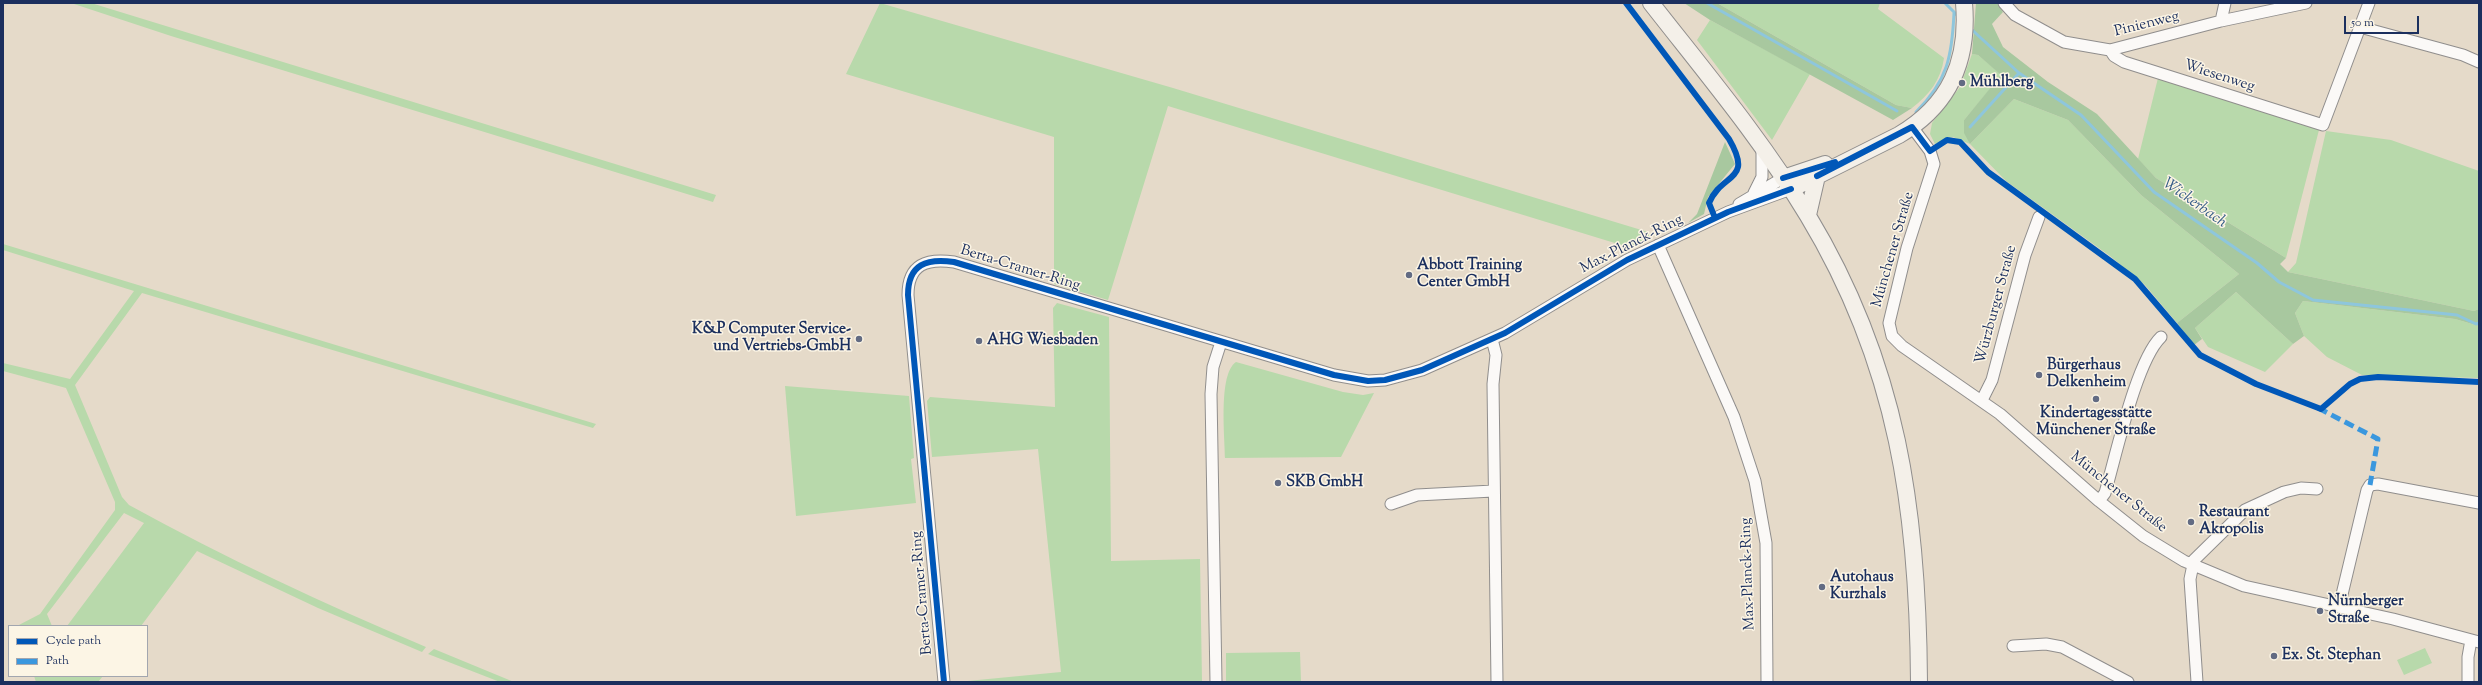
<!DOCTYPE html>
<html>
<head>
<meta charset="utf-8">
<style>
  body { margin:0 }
  #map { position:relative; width:2482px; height:685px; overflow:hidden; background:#e5dac9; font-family:"Sorts Mill Goudy",serif }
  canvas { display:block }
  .frame { position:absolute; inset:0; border:4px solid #1b2f5e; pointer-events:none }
  .legend { position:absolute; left:8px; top:625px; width:140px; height:52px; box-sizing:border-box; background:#fcf5e5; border:1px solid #a2a6af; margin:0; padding:5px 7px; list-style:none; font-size:12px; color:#1b2f5e }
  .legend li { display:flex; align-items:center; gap:8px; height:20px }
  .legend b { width:20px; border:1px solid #a2a6af }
  .scale { position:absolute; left:2344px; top:16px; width:75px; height:18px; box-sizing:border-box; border:2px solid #1b2f5e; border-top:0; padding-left:5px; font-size:12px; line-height:14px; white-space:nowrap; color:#1b2f5e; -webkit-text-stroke:3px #fcf5e5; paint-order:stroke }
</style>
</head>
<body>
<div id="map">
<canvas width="2482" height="685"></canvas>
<div class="frame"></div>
<ul class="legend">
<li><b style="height:5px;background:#0057b8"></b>Cycle path</li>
<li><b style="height:5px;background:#3a97de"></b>Path</li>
</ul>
<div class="scale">50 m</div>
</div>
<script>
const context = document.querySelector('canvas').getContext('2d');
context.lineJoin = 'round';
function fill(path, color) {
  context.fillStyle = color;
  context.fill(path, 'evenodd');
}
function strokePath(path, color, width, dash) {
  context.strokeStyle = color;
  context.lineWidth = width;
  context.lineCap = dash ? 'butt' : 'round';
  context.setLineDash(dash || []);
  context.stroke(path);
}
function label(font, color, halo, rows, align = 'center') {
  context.font = font + ' "Sorts Mill Goudy",serif';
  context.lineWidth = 3;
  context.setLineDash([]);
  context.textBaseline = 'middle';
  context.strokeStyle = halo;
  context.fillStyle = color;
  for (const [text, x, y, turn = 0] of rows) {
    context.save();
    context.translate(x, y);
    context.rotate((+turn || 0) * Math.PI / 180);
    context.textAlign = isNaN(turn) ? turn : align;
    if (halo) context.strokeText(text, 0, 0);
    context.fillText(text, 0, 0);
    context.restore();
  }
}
fill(new Path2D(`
  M71,3h20l625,192 -3,7 -542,-166z
  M880,3l293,85 475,144 3,6 -20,10 -463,-142 -60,194 -54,-16v-147l-208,-63z
  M1717,3h163l-2,6 66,49c-3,22 -15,37 -32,50l-16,-3z
  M1710,20l100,54 -38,66 -75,-100z
  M1972,54l6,1 24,20 -38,45 6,24 44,-45 54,21 73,75 98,79 -62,49 -32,-38 -35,-29 -104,-75 -36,-37 -17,-7 -18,7 -5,-10 2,-11 28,-36z
  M2158,78l161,52 -33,128 -130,-80 -18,-19z
  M2326,131l65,9 88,31v138l-5,2 -186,-39 8,-9z
  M3,244l593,180 -3,4 -451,-135 -67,92 47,112 7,8c96,53 196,99 297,142l-4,5 -104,-44 -121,-57 -56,75h-74l77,-103 -20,-10 -77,101 5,12h-35l23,-12 75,-104v-8l-49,-114 -63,-17v-8l67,16 64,-88 -131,-41z
  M2236,292l57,52 -28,28 -57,-25 -13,-19z
  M2303,301l152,18 24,7v52l-117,-3 -35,-18 -23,-21 -9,-23z
  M1057,303l52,14 2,244 89,-2 2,123h-245l104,-10 -23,-223 -106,8 -5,-56 3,-4 125,10 -2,-99z
  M1236,362l107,30 20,3 11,-2 -33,64 -116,1c0,-21 -7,-84 11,-96z
  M785,386l124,10 5,62 -3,1 5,44 -120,13z
  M2425,648l7,15 -28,12 -7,-15z
  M434,649l80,33h-14l-72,-28z
  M1300,652l1,30h-75v-29z
  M34,676h69l-5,6h-62z`), '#b8d9ab');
fill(new Path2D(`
  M1684,3h33l179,102 16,3 -19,12 -183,-100z
  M1976,3h21l6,9 -11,12 11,23 45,35 49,32 59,64 130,80 -6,6 8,8 186,39 5,-2v17l-24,-7 -152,-18 -8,12 9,23 -11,8 -57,-52 -41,36 7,11 -8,6 -17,-22 62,-49 -98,-79 -73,-75 -54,-21 -44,45 -6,-11v-13l37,-45 -23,-20 -6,-1z
  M1725,142l10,22 -27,33 -4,17 -16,9 9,-9z`), '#a8c89f');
strokePath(new Path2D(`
  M1707,3l190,108
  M1945,3l14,14
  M1970,28l49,45 62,42 73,77 103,71 22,19 34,18 144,15 19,9 3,-1
  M1916,112c32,-32 36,-56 38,-99
  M1970,127l49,-54`), '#8ec6dc', 3);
const minor = new Path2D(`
  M2004,3l11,12 49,27 46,8 111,-29 85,-18
  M2221,21l4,-18
  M2360,27l103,28 16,7
  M2110,50l4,6 10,6 199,63 46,-122
  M1912,127l18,24 4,13 -27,84 -18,75 3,13 10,10 98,68 99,87 44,35 41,25 60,25 149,33 86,23
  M1754,193l8,-16v-29
  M1739,204l44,-26
  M1658,245l76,172 21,64 11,62 1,139
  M1492,339l4,16 -3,29 4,298
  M1982,400l10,-20 33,-125 14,-38
  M2099,501l6,-8c11,-37 31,-132 56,-156
  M1391,504l26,-9 76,-4
  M2339,607l28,-117 3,-5 8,-1 101,19
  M2013,646l33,-2 16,3 66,35
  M944,682l-36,-387c0,-31 19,-37 46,-33l380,113 34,6 17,-1 37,-10 83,-37 122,-73 101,-48 63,-23
  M1216,682l-5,-288 2,-27 8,-25
  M2197,682l-7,-103 4,-19 51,-50 39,-18 17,-4 16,1
  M2468,682v-25l3,-17`);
const secondary = new Path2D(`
  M1651,3c54,69 112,138 157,213 90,149 110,295 111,466
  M1783,178l42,-14
  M1791,189l108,-54c51,-30 70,-74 65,-132
  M1808,215l9,-39`);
strokePath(minor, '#908e8d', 13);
strokePath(secondary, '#908e8d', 18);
strokePath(minor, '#fbf9f7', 11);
strokePath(secondary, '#f4f0e9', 16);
strokePath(new Path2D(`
  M2318,408l60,31 -8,46`), '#3a97de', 5, [10, 5]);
strokePath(new Path2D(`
  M1626,3l103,136c25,43 -7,33 -20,64l6,15
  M1817,176l95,-49 18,24 17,-11 13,2 28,30 147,107 65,76 56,29 65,25 29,-25 10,-5 18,-2 101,5
  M1783,178l52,-16
  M944,682l-36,-387c0,-31 19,-37 46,-33l380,113 34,6 17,-1 37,-10 83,-37 122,-73 101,-48 63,-23`), '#0057b8', 6);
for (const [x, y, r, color] of [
  [1962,83,4,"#626b83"],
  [1409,275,4,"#626b83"],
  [859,339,4,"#626b83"],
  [979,341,4,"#626b83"],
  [2039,375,4,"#626b83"],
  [2096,399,4,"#626b83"],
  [1278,483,4,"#626b83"],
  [2191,522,4,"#626b83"],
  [1822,587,4,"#626b83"],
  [2320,611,4,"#626b83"],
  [2274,656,4,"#626b83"]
]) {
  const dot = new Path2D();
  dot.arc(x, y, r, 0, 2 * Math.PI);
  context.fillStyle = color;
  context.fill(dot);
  strokePath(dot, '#fcf5e5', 1.5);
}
label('15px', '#1b2f5e', '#fcf5e5', [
  ["Pinienweg",2147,25,-14],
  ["Wiesenweg",2219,77,18],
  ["Max-Planck-Ring",1632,245,-27],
  ["Münchener Straße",1894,250,-74],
  ["Berta-Cramer-Ring",1020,269,17],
  ["Würzburger Straße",1997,305,-75],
  ["Münchener Straße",2118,493,39],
  ["Max-Planck-Ring",1749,574,-92],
  ["Berta-Cramer-Ring",923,593,-95]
]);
label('bold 15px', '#1b2f5e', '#fcf5e5', [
  ["Mühlberg",1970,83],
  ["Abbott Training",1417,266],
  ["Center GmbH",1417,283],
  ["K&P Computer Service-",851,330,"right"],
  ["und Vertriebs-GmbH",851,347,"right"],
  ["AHG Wiesbaden",987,341],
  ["Bürgerhaus",2047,366],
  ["Delkenheim",2047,383],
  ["Kindertagesstätte",2096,414,"center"],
  ["Münchener Straße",2096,431,"center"],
  ["SKB GmbH",1286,483],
  ["Restaurant",2199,513],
  ["Akropolis",2199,530],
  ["Autohaus",1830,578],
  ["Kurzhals",1830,595],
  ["Nürnberger",2328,602],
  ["Straße",2328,619],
  ["Ex. St. Stephan",2282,656]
], 'left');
label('italic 16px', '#325a86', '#fcf5e5', [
  ["Wickerbach",2194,204,35]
]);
</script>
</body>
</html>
